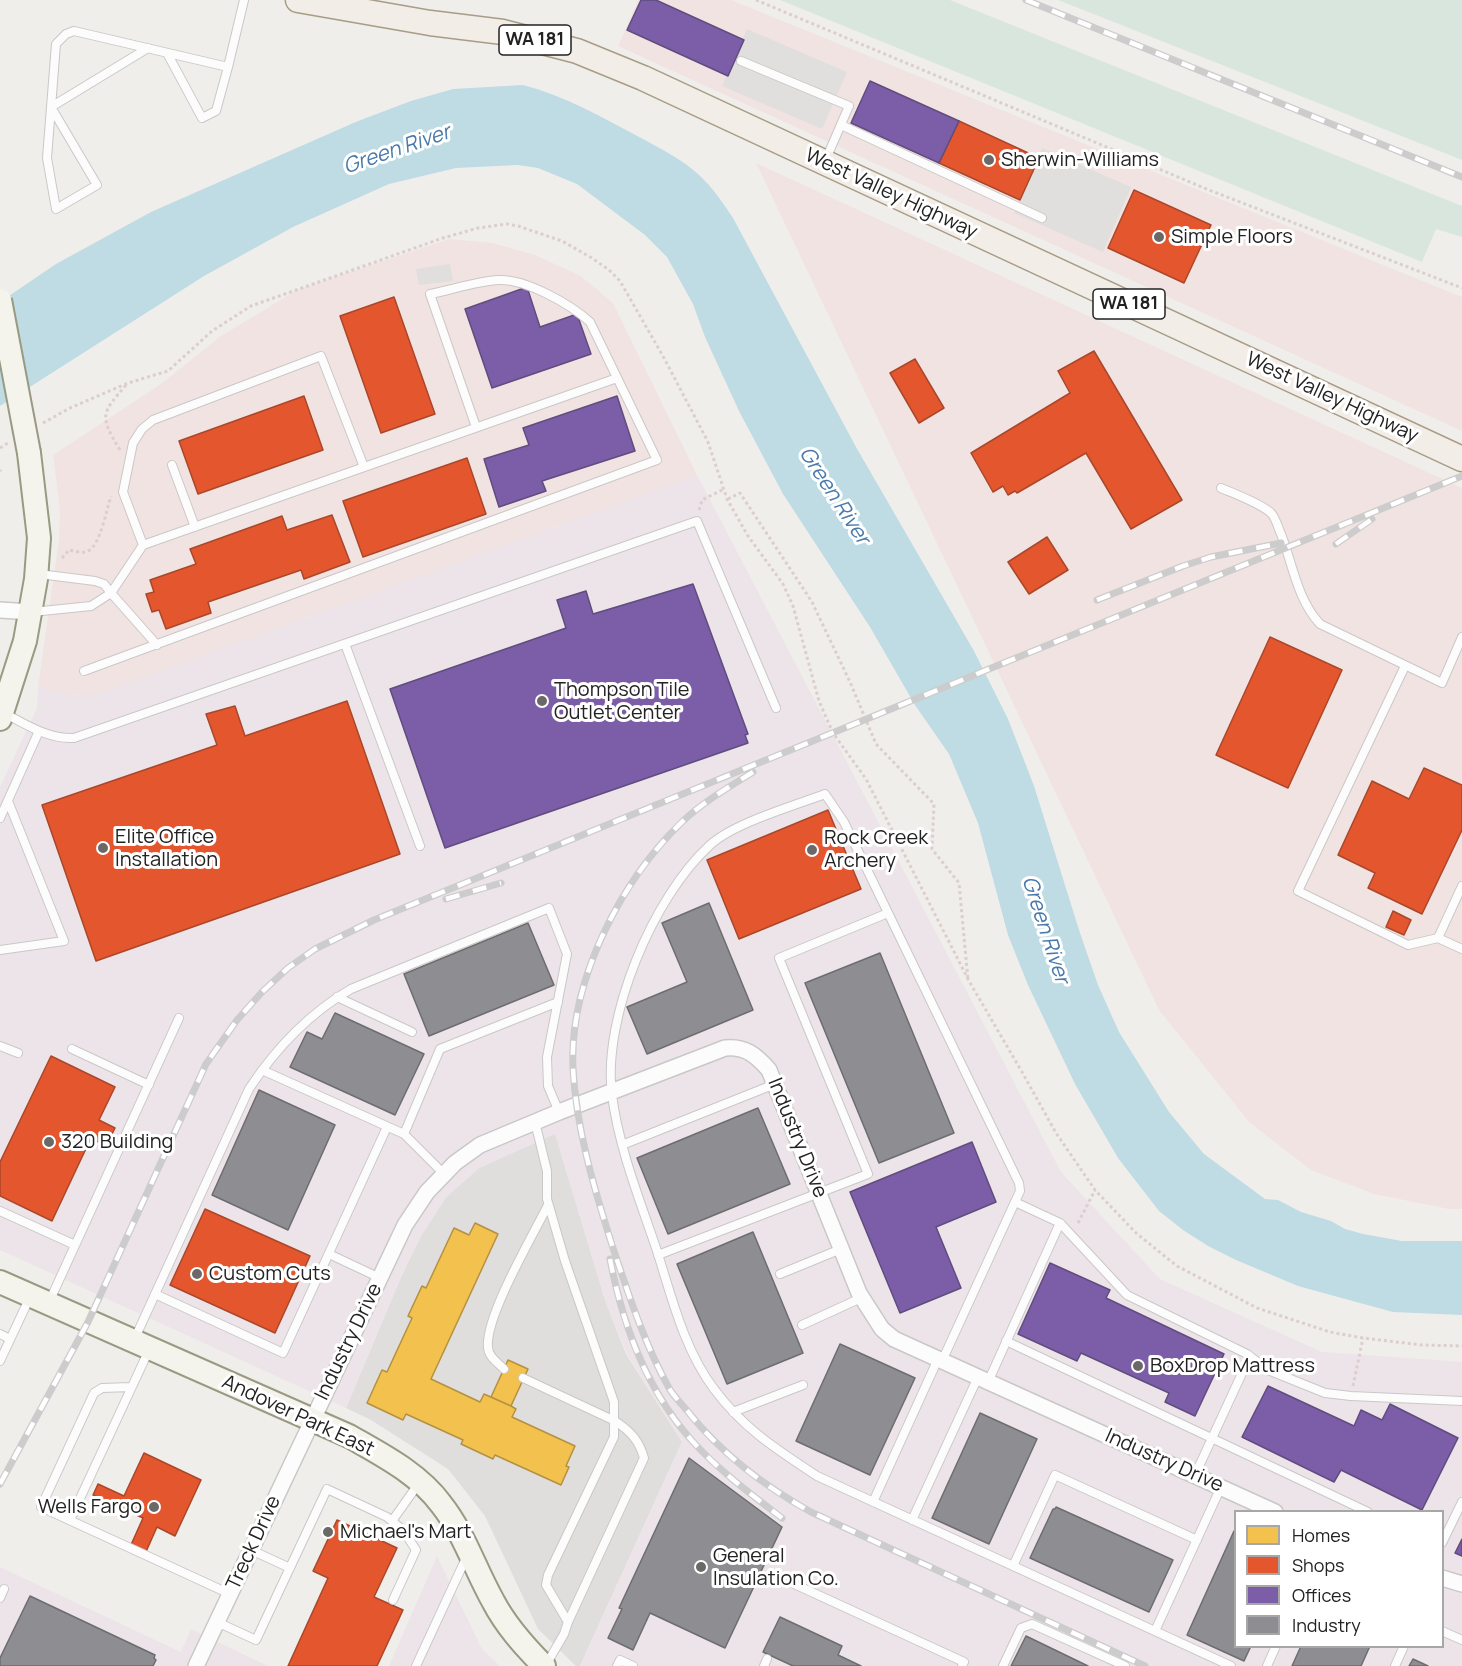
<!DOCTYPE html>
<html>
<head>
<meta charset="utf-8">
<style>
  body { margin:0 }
  #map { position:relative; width:1462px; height:1666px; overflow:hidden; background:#f0eeeb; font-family:Manrope,sans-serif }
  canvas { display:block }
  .legend { position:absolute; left:1234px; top:1510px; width:210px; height:138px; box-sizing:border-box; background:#fff; border:2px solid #a7a7a7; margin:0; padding:8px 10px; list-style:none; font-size:18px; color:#222 }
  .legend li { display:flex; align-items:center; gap:12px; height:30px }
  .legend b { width:30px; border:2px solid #a7a7a7 }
</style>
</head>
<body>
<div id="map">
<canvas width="1462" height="1666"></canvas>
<ul class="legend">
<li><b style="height:16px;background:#f2c14e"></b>Homes</li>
<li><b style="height:16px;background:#e4572e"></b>Shops</li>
<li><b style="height:16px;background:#7b5ea7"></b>Offices</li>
<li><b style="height:16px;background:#8d8d92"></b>Industry</li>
</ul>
</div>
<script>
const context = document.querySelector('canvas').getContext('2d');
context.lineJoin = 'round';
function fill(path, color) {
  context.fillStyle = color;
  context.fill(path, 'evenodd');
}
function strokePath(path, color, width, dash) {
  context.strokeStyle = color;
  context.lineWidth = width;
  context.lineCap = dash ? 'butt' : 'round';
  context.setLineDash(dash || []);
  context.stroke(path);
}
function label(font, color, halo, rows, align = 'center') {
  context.font = font + ' Manrope,sans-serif';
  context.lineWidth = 6;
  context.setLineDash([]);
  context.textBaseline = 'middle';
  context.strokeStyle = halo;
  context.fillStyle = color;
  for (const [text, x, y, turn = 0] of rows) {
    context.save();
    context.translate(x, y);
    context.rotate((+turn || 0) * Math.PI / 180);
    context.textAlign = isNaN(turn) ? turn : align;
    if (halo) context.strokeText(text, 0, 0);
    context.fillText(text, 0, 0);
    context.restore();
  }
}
fill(new Path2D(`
  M555,1133l51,170 20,51 56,88 -102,224h-4l-38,-37 -53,-113 -37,-47 -77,-49 -25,-12 55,-131 20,-41 25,-39 33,-29z`), '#dfdedc');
fill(new Path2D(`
  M638,0h93l731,297v134l-844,-385z
  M756,163l706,325v721h-13l-75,-15 -63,-24 -61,-47 -91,-113z
  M449,239l44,4 42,12 46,21 32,27 84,172 -600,219 -21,2 -38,-9 21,-148 1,-29 -7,-55 108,-71 60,-48 76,-46z`), '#f1e3e1');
fill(new Path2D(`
  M697,475l364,697 99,107 162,73 140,10v304h-882l102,-224 -55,-88 -21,-51 -51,-169 -76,34 -33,29 -25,39 -20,41 -55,131 -346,-158v-463l37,-79 1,-21 38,9 21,-2zM1236,1512h206v134h-206z
  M437,1556l45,93 18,17h-111z
  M0,1567l181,85 10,-23 77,37h-268z`), '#ede4e9');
fill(new Path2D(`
  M780,0h170l512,206v31l-26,-8 -14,33z
  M1058,0h404v160z`), '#d9e6de');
fill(new Path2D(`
  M747,29l100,43 -25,57 -100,-43z
  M1042,148l89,39 -28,65 -89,-39z
  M450,264l3,17 -34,4 -3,-16z`), '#e0dfde');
fill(new Path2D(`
  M523,85c42,11 79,32 118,53 20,11 41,21 58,37 14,13 24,28 34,43l123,229 118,204 34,68 26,67 46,147 18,52 21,47 50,80 35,42 61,45 13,1 23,12 30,9 14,8 18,5 39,7h60v74l-69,-3 -95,-26 -62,-26 -28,-14 -25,-16 -24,-19 -41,-53 -43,-74 -47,-99 -20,-50 -30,-112 -29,-69 -34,-49 -45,-78 -87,-133 -44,-83 -34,-74 -12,-33 -26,-47 -22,-22 -68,-51 -39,-16 -20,-3 -62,3 -67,16 -96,43 -89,49 -204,130v-104l56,-38 95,-52 207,-91 53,-20 42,-12z`), '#bfdbe3');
const homes = new Path2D(`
  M475,1223l23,11 -67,145 49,23 4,-8 27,12 5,3 -4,8 63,29 -9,20 3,1 -8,18 -66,-30 -2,4 -32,-15 2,-4 -57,-26 -3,6 -36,-17 15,-33 5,2 25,-54 -4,-2 14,-30 4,2 28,-60 15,7z
  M508,1360l20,9 -17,37 -20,-9z`);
fill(homes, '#f2c14e');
strokePath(homes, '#b49141', 1.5);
const shops = new Path2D(`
  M959,121l80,37 -19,42 -81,-37z
  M1134,190l77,35 -27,58 -76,-35z
  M394,297l41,117 -54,19 -41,-117z
  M1094,351l88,149 -51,29 -45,-76 -69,40 -2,-2 -7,4 -5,-9 -10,6 -22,-39 99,-60 -12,-22z
  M915,359l29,49 -25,15 -29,-50z
  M304,396l19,54 -125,44 -19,-53z
  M467,458l19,56 -123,43 -20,-56z
  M332,515l18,47 -46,17 -3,-9 -93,32 3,11 -45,16 -7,-19 -7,2 -6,-18 8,-2 -4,-12 46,-16 -6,-15 92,-33 5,14z
  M1047,537l21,33 -39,24 -21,-32z
  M1270,637l72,33 -54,118 -72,-33z
  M347,701l53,153 -304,107 -54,-156 175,-60 -11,-31 29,-8 10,30z
  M1424,768l38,17v45l-40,84 -54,-26 7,-15 -37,-18 34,-74 37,18z
  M828,810l33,79 -122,50 -32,-79z
  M1393,911l18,9 -7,15 -18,-8z
  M51,1056l64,31 -16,33 16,8 -9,18 -15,-8 -39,83 -52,-25v-34z
  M205,1209l105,47 -35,77 -105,-48z
  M144,1453l57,27 -26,56 -18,-9 -12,27 -15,-7 13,-29 -50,-23 5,-11 26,12z
  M337,1520l60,28 -23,49 29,13 -26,56h-89l40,-88 -15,-7z`);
fill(shops, '#e4572e');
strokePath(shops, '#aa472a', 1.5);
const offices = new Path2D(`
  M641,0h15l88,40 -16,36 -101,-46z
  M870,81l89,40 -20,42 -88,-40z
  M527,287l13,40 37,-13 14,40 -99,34 -27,-79z
  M617,396l18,55 -93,30 4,10 -47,16 -15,-48 45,-14 -6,-17z
  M693,584l55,150 -3,1 3,8 -303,105 -55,-159 176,-61 -9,-28 29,-9 7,23z
  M972,1142l24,60 -60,25 25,61 -61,25 -50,-121z
  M1050,1263l60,27 -4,8 118,56 -29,62 -30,-14 4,-9 -88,-40 -4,8 -59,-27z
  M1268,1386l86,40 7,-16 21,10 8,-16 68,34 -36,72 -81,-40 -7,12 -92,-45z
  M1462,1539v17l-7,-3z`);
fill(offices, '#7b5ea7');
strokePath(offices, '#604c7f', 1.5);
const industry = new Path2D(`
  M709,903l44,107 -106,44 -20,-47 60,-25 -25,-59z
  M528,923l26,62 -125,51 -25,-62z
  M880,953l74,180 -75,30 -74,-180z
  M335,1013l89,41 -29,61 -105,-48 17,-35 15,7z
  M259,1090l76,35 -47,105 -76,-35z
  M758,1108l32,76 -122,50 -31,-76z
  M753,1232l50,121 -76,31 -50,-120z
  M840,1344l75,34 -45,97 -74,-34z
  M980,1413l57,26 -48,105 -57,-26z
  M689,1458l93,69 -57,121 -75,-35 -17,37 -25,-12 14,-29 -3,-1z
  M1056,1507l117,53 -24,52 -119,-54 23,-49h2z
  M1234,1531l2,1v114h15l-7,15 -57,-26z
  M30,1596l125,59 -1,3 2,2 -3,6h-153v-8z
  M780,1617l62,29 -4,9 23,11h-68l-30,-14z
  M1026,1636l62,30h-77z
  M1301,1646h69l-9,20h-69z
  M1413,1659l15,7h-19z`);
fill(industry, '#8d8d92');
strokePath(industry, '#6d6d70', 1.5);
const lane = new Path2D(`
  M167,53l35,65 14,-7 12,-44
  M741,61l108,45 -23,53
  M51,107l46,78 -41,24 -9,-51 9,-114 10,-10 8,-3 154,36 16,-67
  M51,107l97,-59
  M841,125l201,93
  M172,465l23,62
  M1221,488c14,6 39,15 50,25 5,5 7,15 10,21 12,31 16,65 39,90l122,59 20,-46
  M143,545l-20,-53 10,-49 9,-14 11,-9 168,-64 43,111
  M32,612l59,-6 20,-13 -7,-9 -9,-3 -56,-7
  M345,644l75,202
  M157,645l-46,-52 32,-48 474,-167
  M1405,666l-107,225 110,54 30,-7
  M84,671l573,-211 -67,-138c-20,-18 -64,-43 -91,-42 -22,1 -48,10 -69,14l46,133
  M4,713c23,12 44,26 70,25l623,-217 79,187
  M0,818l39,-87
  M1462,886l-24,52 24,11
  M0,950l64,-9 -56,-140
  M337,997l75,35
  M0,1046l18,7
  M72,1049l77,36
  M262,1070l142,64 40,40
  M535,1122l12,49v28l18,62 49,141v35l-66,138 -2,10 22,37 -4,12 -18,31
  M404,1134l36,-85 118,-47
  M622,1145l153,-61
  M1015,1202l45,21 67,72 120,59 21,16 57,23 26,3 111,5
  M0,1211l75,34
  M329,1254l51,24
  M658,1255l210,-81 -89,-216 109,-45
  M780,1274l61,-25
  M155,1294l128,59 104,-226
  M50,1300l129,-282
  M802,1325l59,-27
  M0,1334l10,5
  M135,1338l114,-249c27,-41 59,-75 102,-100l198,-81 18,46 -20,103 1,29 11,26
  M1006,1341l362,171
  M0,1361l30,-64
  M942,1361l78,-170 -1,-8 -175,-361 -19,-28c-32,12 -91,29 -115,51 -57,52 -108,173 -98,250 7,54 28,105 45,156 15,47 27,98 57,138 30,40 62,60 103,87l414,190
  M504,1369c-7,-7 -16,-13 -16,-22 -3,-30 45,-112 60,-142
  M523,1378l92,43c15,10 24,19 29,37l-76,164
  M988,1382l72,-159
  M131,1387l-29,1 -8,5 -53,114 189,87
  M733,1412l70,-27
  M1195,1475l55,-119
  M873,1502l65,-143
  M70,1520l79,-170
  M912,1520l66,-143
  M392,1521l27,-38
  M1442,1543l20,-41
  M251,1550l39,18
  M1013,1566l42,-91 142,65
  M792,1583l172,79 -2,4
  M0,1598l4,-9
  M217,1622l39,18 71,-151 60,28 16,13 13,20 -23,50
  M1155,1631l66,-144
  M1442,1631l20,9
  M416,1666l51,-110
  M617,1666l3,-6 13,6
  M764,1666l3,-7
  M1003,1666l18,-38 11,-4 93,42
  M1267,1666l9,-20
  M1395,1666l9,-20`);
const street = new Path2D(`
  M0,610l31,2
  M1442,1578l20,6
  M196,1666l209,-441 22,-33 28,-29 25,-18 79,-33 166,-64c20,-2 31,7 44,22l90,223 23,36 12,10 381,173`);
const secondary = new Path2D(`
  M0,719l25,-78 11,-62 3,-41 -10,-85
  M0,1282l349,154c33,19 69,37 92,68 23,29 34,65 52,97 13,25 31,45 51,65`);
const primary = new Path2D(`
  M298,0l132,23 73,9 74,19 66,27 819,381`);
strokePath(lane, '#c9c8c7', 10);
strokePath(street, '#c9c8c7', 18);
strokePath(secondary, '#999a82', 26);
strokePath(primary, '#a79c86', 27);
strokePath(new Path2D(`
  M756,0l453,190 253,98
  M43,423l27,-15 58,-25 40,-12 44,-40 39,-25 192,-68 35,-10 29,-4 11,2 44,15 30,17 17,12 11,11 44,77 44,84 19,57 21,37 35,48 10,22 26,95 14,32 33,46 103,202 53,91 34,61 39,57 41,43 41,33 80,42 73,24 33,6 59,7 40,1
  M0,448l8,-5
  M120,450c-21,-35 -19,-36 7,-66
  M0,471l1,-1
  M728,499l12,-6 72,109 38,80 26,62 58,60 -2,45 27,34 9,97
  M699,510l3,-10 22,-11
  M62,558l7,-8c6,1 13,4 19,1 12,-5 19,-43 23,-55
  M1078,1223l17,-33
  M1353,1386l10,-48`), '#dccecd', 3, [3, 3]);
strokePath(lane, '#fdfcfc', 8);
strokePath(street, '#fdfcfc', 15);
strokePath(secondary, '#f4f4ed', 22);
strokePath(primary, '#f3ede7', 24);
const rail = new Path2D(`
  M1026,0l436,177
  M1336,544l36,-25
  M1097,600l86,-34 28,-9 70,-14
  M753,772c-24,15 -50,30 -70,49 -62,59 -114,160 -110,247 3,60 21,120 39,177 16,48 32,98 57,143 5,9 14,17 20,25 34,42 75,73 122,99l334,154
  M446,899l55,-16
  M610,1259c13,68 37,133 85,185 26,28 57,51 87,74
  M0,1484l88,-162 118,-258 31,-44 25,-28 26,-24 27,-19 59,-29 1088,-444`);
strokePath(rail, '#ccc', 7);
strokePath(rail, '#fff', 4.5, [14]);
const secondaryBridge = new Path2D(`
  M0,300l29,153`);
strokePath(secondaryBridge, '#999a82', 26, []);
strokePath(secondaryBridge, '#f4f4ed', 22);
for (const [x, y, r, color] of [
  [989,160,6,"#6a6968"],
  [1159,237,6,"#6a6968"],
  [542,701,6,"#6a6968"],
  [103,848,6,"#6a6968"],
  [812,850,6,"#6a6968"],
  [49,1142,6,"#6a6968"],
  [197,1274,6,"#6a6968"],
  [1138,1366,6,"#6a6968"],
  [154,1507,6,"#6a6968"],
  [328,1532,6,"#6a6968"],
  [701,1567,6,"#6a6968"]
]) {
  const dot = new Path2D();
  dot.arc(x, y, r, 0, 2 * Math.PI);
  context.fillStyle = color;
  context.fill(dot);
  strokePath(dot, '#fff', 2);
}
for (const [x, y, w] of [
  [535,40,72],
  [1129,304,72]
]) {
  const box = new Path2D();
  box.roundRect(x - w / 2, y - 15, w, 30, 4.5);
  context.fillStyle = '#fff';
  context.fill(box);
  strokePath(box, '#222', 1.5);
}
label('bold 18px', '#222', null, [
  ["WA 181",535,40],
  ["WA 181",1129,304]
]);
label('20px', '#222', '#fff', [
  ["Sherwin-Williams",1001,160],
  ["Simple Floors",1171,237],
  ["Thompson Tile",554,690],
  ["Outlet Center",554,713],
  ["Elite Office",115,837],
  ["Installation",115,860],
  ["Rock Creek",824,838],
  ["Archery",824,861],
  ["320 Building",61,1142],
  ["Custom Cuts",209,1274],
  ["BoxDrop Mattress",1150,1366],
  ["Wells Fargo",142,1507,"right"],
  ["Michael's Mart",340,1532],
  ["General",713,1556],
  ["Insulation Co.",713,1579]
], 'left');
label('20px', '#222', '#fff', [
  ["West Valley Highway",891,194,25],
  ["West Valley Highway",1332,398,25],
  ["Industry Drive",797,1138,68],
  ["Industry Drive",349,1342,-64],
  ["Andover Park East",298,1416,25],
  ["Industry Drive",1164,1461,24],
  ["Treck Drive",254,1543,-65]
]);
label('italic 21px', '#4a7aab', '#fff', [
  ["Green River",397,150,-19],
  ["Green River",834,496,57],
  ["Green River",1045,930,72]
]);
</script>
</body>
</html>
